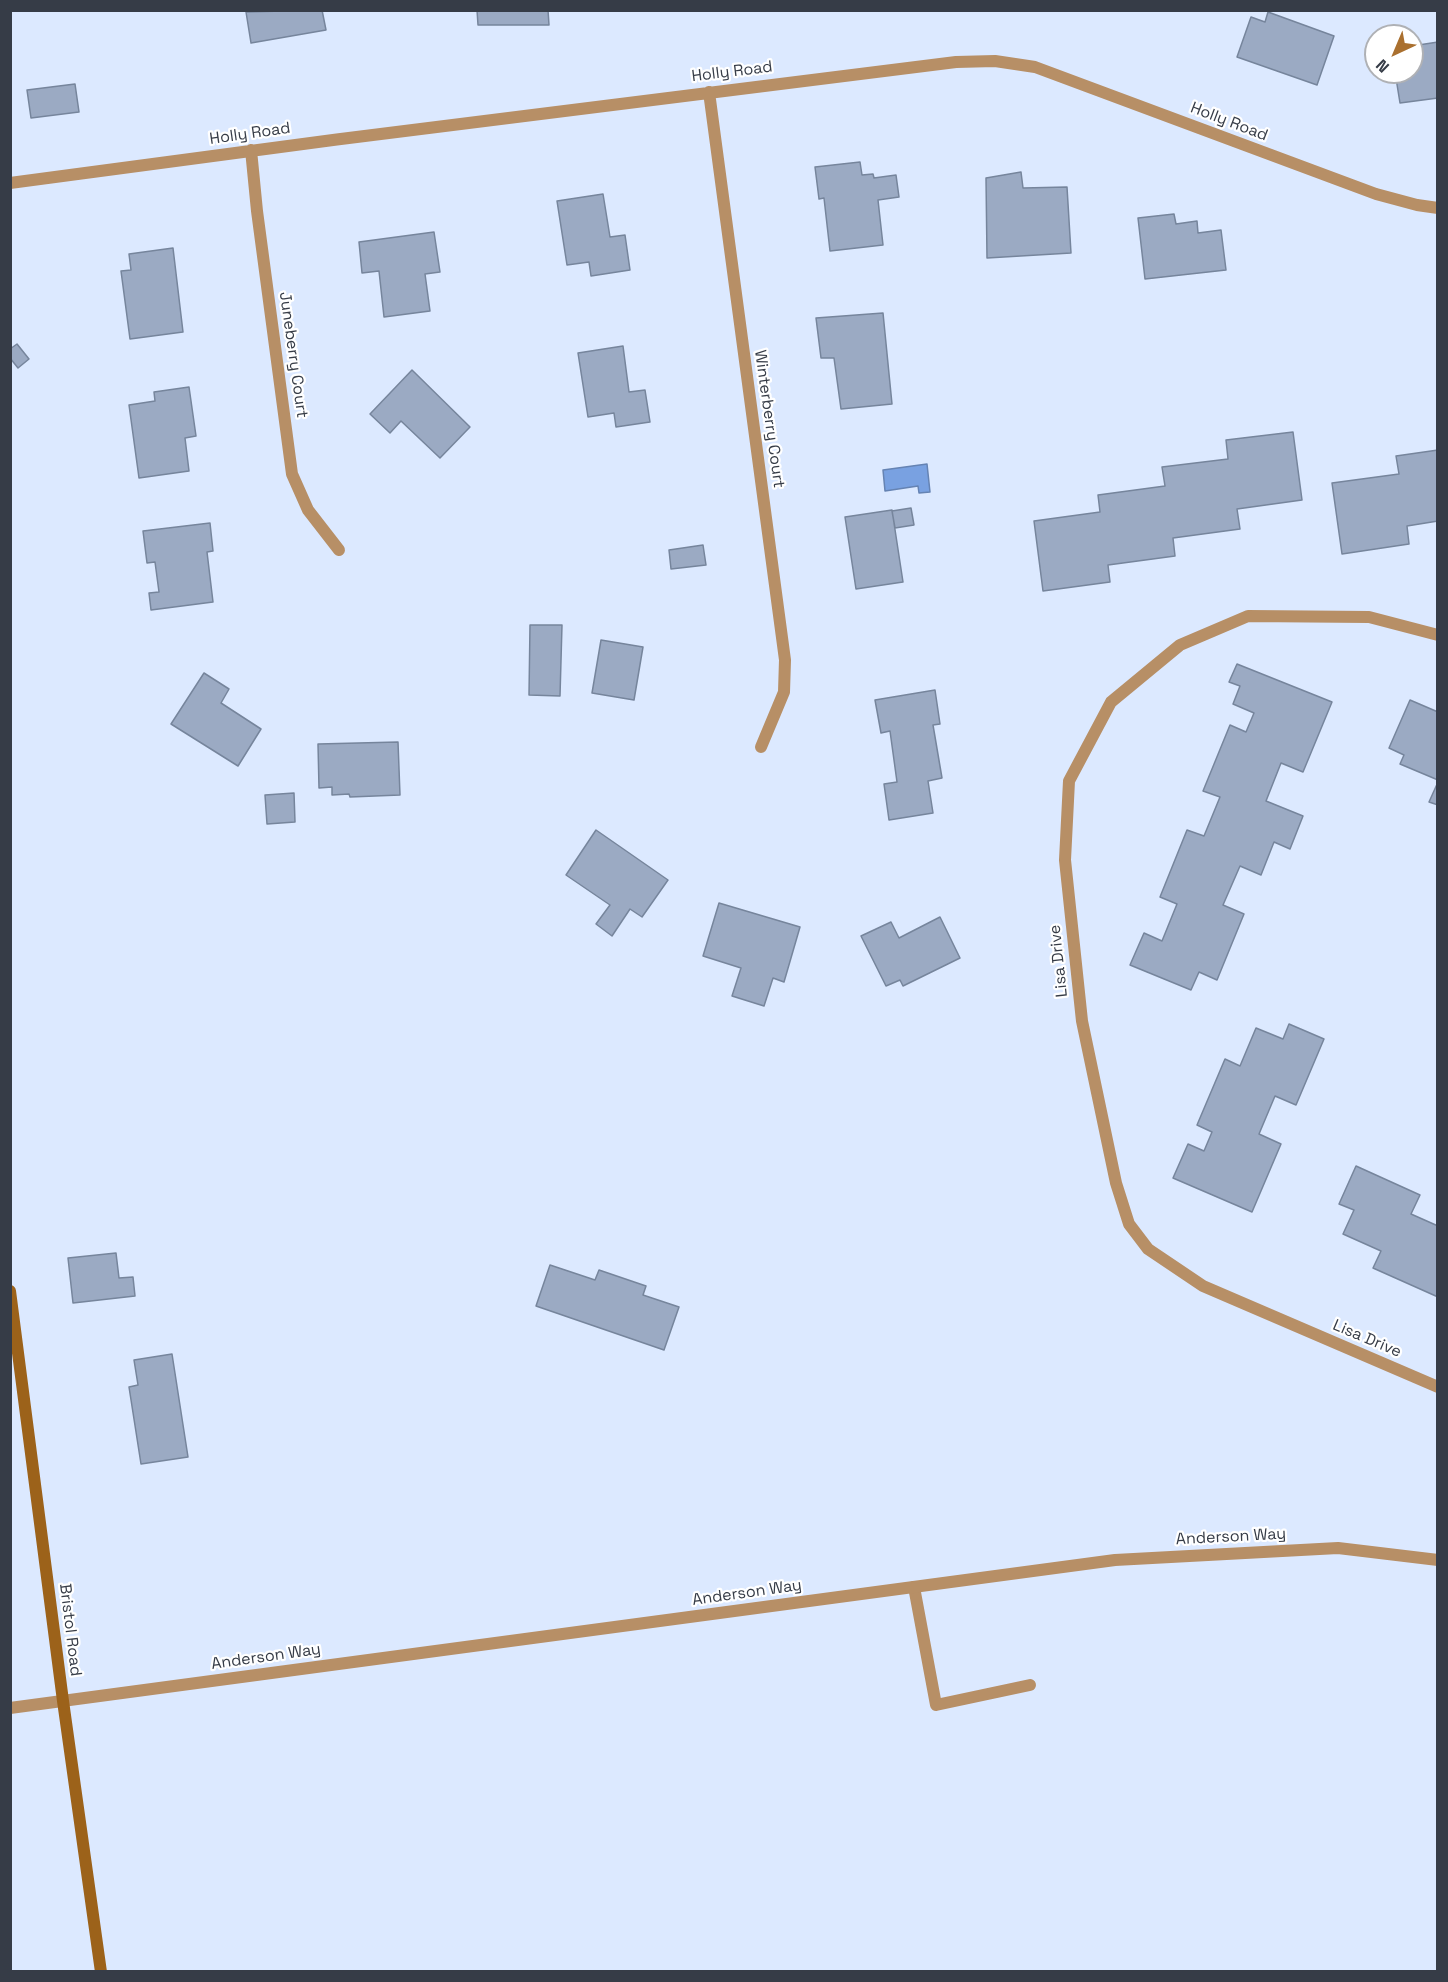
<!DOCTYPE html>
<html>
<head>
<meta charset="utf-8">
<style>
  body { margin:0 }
  #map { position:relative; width:1448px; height:1982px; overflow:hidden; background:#dce9ff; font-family:"Space Grotesk",sans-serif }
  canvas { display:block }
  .frame { position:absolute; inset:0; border:12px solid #363c47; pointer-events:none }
  .north { position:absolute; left:1364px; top:24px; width:60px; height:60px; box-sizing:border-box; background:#fff; border:2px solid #afb1b5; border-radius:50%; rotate:224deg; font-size:16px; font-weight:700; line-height:24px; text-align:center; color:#363c47 }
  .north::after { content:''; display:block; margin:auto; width:21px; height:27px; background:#aa702f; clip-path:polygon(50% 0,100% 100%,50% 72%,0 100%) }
</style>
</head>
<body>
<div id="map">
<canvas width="1448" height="1982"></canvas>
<div class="frame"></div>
<div class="north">N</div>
</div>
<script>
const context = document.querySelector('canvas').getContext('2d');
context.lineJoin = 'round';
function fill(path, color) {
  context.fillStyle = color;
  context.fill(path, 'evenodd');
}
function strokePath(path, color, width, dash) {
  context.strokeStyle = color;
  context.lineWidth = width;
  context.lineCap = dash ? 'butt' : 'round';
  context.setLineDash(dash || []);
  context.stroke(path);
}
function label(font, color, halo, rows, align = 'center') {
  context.font = font + ' "Space Grotesk",sans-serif';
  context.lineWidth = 4.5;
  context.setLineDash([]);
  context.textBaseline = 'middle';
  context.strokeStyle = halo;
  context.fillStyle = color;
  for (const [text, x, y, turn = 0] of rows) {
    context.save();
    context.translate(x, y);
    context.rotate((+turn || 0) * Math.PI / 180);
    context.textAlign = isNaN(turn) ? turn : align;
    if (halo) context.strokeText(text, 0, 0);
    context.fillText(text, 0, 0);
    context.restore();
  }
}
const water = new Path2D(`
  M927,464l3,28 -11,1 -1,-7 -33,5 -2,-21z`);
fill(water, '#79a1e1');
strokePath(water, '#6583b3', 1.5);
const building = new Path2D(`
  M322,10l4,20 -75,13 -5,-31z
  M477,10h71l1,15h-71z
  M1268,12l66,24 -17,49 -80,-28 14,-40 14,5z
  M1438,42v56l-38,5 -5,-31h17v-26z
  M75,84l4,28 -48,6 -4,-28z
  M860,162l2,13 11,-1 1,4 22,-3 3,22 -21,3 5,45 -53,6 -6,-53 -5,1 -4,-32z
  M1021,172l2,16 44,-1 4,66 -84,5 -1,-80z
  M603,194l7,43 15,-2 5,35 -39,6 -2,-14 -22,3 -10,-64z
  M1174,214l2,10 21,-3 1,12 23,-3 5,40 -81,9 -7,-61z
  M434,232l6,40 -15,2 5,37 -46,6 -5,-46 -17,2 -3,-31z
  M173,248l10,84 -53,7 -9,-68 10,-1 -2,-16z
  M883,313l9,91 -51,5 -7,-51h-13l-5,-40z
  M17,344l12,15 -11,9 -8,-10v-9z
  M623,346l6,46 16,-2 5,32 -34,5 -2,-14 -26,4 -10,-64z
  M412,370l58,57 -30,31 -39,-37 -11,12 -20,-19z
  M189,387l7,49 -11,2 4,33 -50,7 -10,-73 26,-4 -1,-9z
  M1293,432l9,68 -65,9 3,20 -67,9 2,18 -67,9 2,17 -67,9 -9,-70 66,-9 -2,-17 67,-9 -3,-19 66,-8 -2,-19z
  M1438,450v71l-31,5 2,18 -67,10 -10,-71 67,-9 -3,-18z
  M911,508l3,17 -19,3 -3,-17z
  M892,510l11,72 -47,7 -11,-72z
  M210,523l3,28 -6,1 6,50 -62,8 -2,-17 10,-1 -4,-30 -8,1 -4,-32z
  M703,545l3,20 -35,4 -2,-19z
  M530,625h32l-2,71 -31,-1z
  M601,640l42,7 -9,53 -42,-7z
  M1237,664l95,38 -29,70 -22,-9 -15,38 37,15 -13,33 -16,-7 -13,33 -21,-9 -17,39 21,9 -27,66 -18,-8 -8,18 -61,-25 14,-32 18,8 15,-37 -17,-7 27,-67 17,6 16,-39 -17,-6 27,-66 16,7 8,-19 -21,-9 7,-18 -11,-4z
  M204,673l25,16 -8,14 40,26 -23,37 -67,-42z
  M935,690l5,34 -7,1 9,53 -14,3 5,32 -44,7 -5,-36 13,-2 -7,-51 -9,2 -6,-33z
  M1410,700l28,12v68l-38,-16 4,-9 -15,-7z
  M398,742l2,53 -50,2 -1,-3 -17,1v-8l-13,1 -1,-44z
  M1438,782v23l-9,-3z
  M294,793l1,29 -28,2 -2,-29z
  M596,830l72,50 -26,37 -12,-8 -18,27 -16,-12 14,-19 -44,-30z
  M719,903l81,24 -16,55 -11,-4 -9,28 -32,-10 9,-28 -38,-12z
  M940,917l20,41 -57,28 -3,-6 -14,6 -25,-50 30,-14 8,16z
  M1289,1024l35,15 -28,66 -21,-9 -16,38 22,10 -29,68 -79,-34 15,-34 16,7 8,-19 -15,-7 28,-66 15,7 16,-38 27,11z
  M1356,1166l64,29 -9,19 27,12v71l-65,-29 8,-17 -38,-17 11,-24 -15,-6z
  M116,1253l3,25 14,-1 2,19 -62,7 -5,-45z
  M550,1265l45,15 4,-10 47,16 -3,9 36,12 -15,43 -128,-44z
  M172,1354l16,103 -47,7 -12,-77 9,-2 -4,-25z`);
fill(building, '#9baac3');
strokePath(building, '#76859c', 1.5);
strokePath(new Path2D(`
  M914,1587l22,118 94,-20`), '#b78f66', 12);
strokePath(new Path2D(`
  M709,92l76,568 -1,32 -23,55
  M251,150l6,61 35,263 16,36 31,40
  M10,183c315,-43 630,-83 946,-121l39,-1 40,6 341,127 41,11 21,3
  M1438,635l-69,-18 -121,-1 -68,29 -69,57 -42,79 -4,79 17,161 34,162 13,41 19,25 55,37 235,101
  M10,1708l1105,-148 223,-12 100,12`), '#b78f66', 12);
strokePath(new Path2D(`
  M10,1291l53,410 38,271`), '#9c621a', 12);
label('16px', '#363c47', '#fff', [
  ["Holly Road",732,72,-7],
  ["Holly Road",1229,122,21],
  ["Holly Road",250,134,-8],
  ["Juneberry Court",293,355,82],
  ["Winterberry Court",769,419,82],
  ["Lisa Drive",1059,961,-96],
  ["Lisa Drive",1367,1339,23],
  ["Anderson Way",1231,1537,-3],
  ["Anderson Way",747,1593,-8],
  ["Bristol Road",70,1630,83],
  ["Anderson Way",266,1657,-8]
]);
</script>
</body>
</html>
